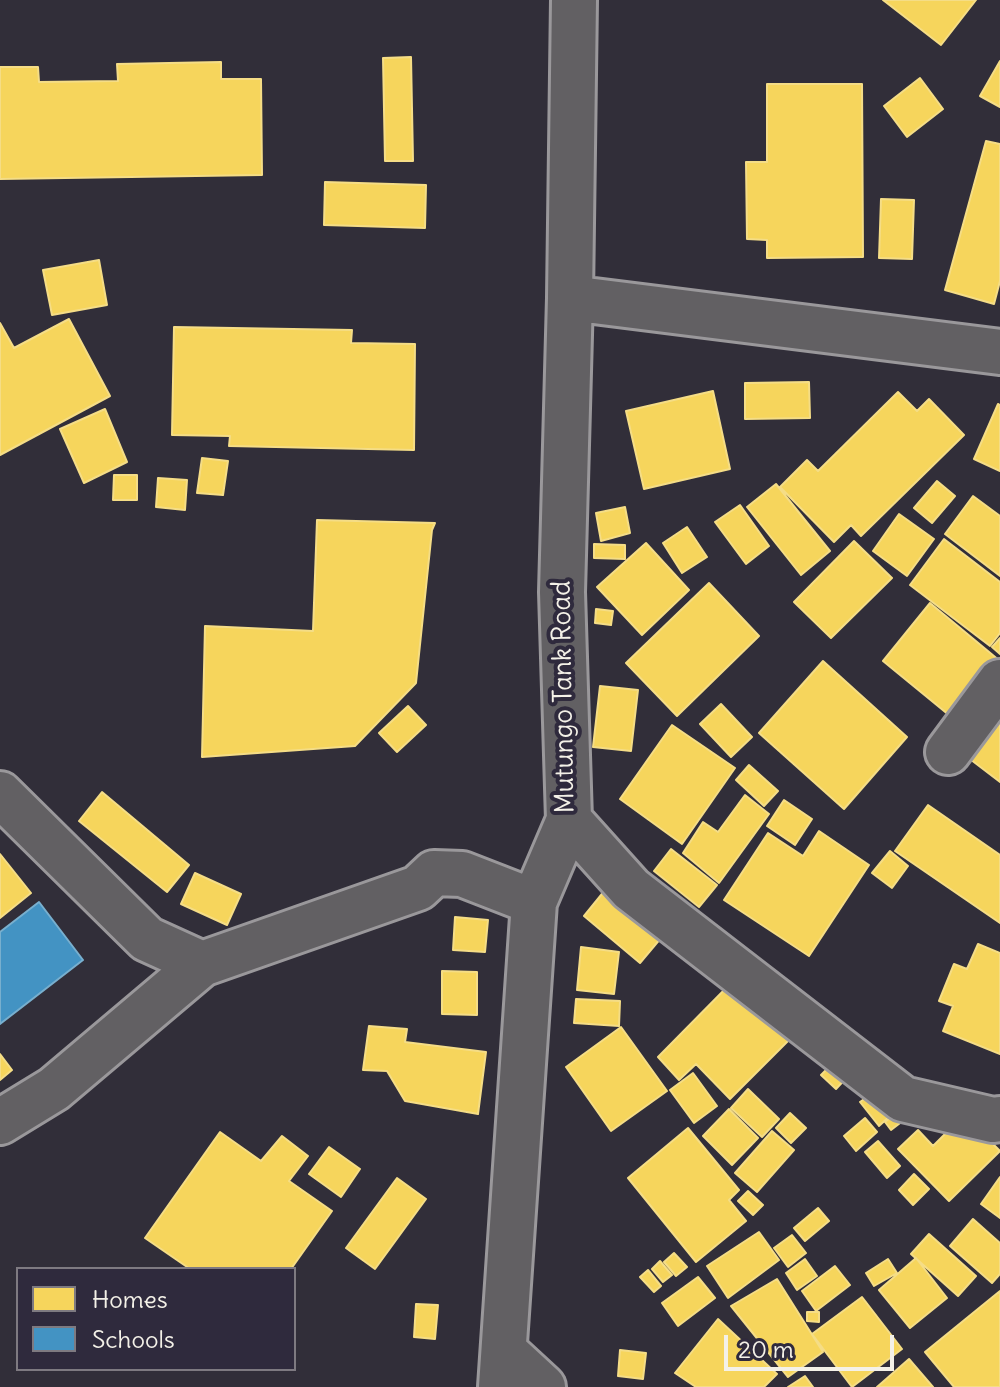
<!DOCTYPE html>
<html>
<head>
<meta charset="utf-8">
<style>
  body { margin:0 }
  #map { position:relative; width:1000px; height:1387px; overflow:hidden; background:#312e39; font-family:Delius,sans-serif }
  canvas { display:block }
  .legend { position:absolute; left:16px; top:1267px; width:280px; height:104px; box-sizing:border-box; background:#2f2a3d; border:2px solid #7e7a81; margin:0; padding:10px 14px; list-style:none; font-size:24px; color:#f4f1e8 }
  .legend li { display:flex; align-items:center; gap:16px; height:40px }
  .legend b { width:40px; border:2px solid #7e7a81 }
  .scale { position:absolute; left:724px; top:1335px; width:170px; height:36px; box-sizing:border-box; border:4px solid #f4f1e8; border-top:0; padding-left:10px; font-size:24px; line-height:28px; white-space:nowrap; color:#f4f1e8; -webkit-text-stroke:6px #2f2a3d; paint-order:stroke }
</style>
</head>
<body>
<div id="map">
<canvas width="1000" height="1387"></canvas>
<ul class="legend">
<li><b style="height:22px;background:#f6d55c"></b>Homes</li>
<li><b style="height:22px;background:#4393c3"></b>Schools</li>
</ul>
<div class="scale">20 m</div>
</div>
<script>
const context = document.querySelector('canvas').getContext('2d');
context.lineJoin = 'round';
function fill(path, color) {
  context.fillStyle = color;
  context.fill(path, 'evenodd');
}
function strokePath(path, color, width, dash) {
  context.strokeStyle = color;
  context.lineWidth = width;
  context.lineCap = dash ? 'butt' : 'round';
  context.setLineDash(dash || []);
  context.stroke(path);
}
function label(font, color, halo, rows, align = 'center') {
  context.font = font + ' Delius,sans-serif';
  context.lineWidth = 8;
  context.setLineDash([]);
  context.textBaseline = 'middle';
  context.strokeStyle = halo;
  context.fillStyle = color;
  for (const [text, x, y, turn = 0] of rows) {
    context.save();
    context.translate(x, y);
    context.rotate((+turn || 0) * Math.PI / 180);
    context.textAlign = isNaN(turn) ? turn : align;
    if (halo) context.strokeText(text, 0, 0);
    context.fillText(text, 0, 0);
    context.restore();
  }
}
const homes = new Path2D(`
  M883,0h93l-35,45z
  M411,57l2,104h-28l-2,-103z
  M1000,61v46l-20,-11z
  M221,62v17h40l1,96 -262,4v-112h38l1,15 79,-1 -1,-17z
  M920,78l23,31 -36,28 -23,-31z
  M767,84h95l1,173 -96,1v-18l-20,-1 -1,-77h21z
  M986,141l14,3v137l-6,23 -49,-14z
  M325,182l101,3 -1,43 -101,-3z
  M881,199l33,1 -2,59 -33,-1z
  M99,260l8,45 -55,10 -9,-45z
  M69,319l41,77 -110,59v-132l14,25z
  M174,327l178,3 -1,13 64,1 -1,106 -185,-4 1,-10 -58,-1z
  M809,382l1,36 -65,1v-36z
  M713,391l17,78 -86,20 -18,-78z
  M898,392l19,19 12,-12 35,36 -103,101 -10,-11 -17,17 -54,-55 27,-27 11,11z
  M998,404l2,1v66l-26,-12z
  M105,409l22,53 -43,21 -24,-54z
  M202,458l26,3 -5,34 -26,-2z
  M114,475h23v25h-24z
  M158,478l29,2 -2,30 -29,-3z
  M937,481l18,15 -23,27 -18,-15z
  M776,484l54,67 -29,24 -54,-68z
  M973,496l27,20v60l-55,-42z
  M740,505l29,41 -23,18 -31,-42z
  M625,507l5,26 -29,8 -5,-28z
  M899,514l35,25 -27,37 -34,-25z
  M317,520l118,3 -3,7 -16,153 -61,63 -153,11 3,-131 108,5z
  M687,527l20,30 -25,16 -19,-30z
  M944,539l56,43v51l-10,13 -80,-61z
  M854,541l38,37 -61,60 -37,-36z
  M646,543l43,47 -47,45 -45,-48z
  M594,544l31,1v14l-31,-1z
  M709,583l50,53 -82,80 -51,-53z
  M930,603l70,58 -45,59 -72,-59z
  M596,609l17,2 -2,14 -16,-2z
  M1000,638v16l-8,-7z
  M823,661l84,76 -63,72 -85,-76z
  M600,686l38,4 -7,61 -38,-4z
  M721,704l31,33 -21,20 -31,-33z
  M408,706l18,19 -29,27 -18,-19z
  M994,718l6,5v59l-34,-26z
  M672,725l63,43 -53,76 -62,-45z
  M749,765l29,26 -14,15 -28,-26z
  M102,792l87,73 -22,27 -88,-71z
  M745,795l24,19 -50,69 -36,-30 20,-31 15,10z
  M784,800l28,19 -17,26 -28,-19z
  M928,805l72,50v68l-105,-72z
  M819,831l50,34 -60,91 -85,-56 44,-67 35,23z
  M671,849l46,36 -18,22 -45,-36z
  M890,851l18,15 -16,22 -20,-15z
  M0,854l31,39 -31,25z
  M195,873l46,21 -14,31 -46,-21z
  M610,884l56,48 -26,31 -56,-47z
  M455,917l33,3 -3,32 -32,-2z
  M978,944l22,9v101l-57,-23 10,-25 -14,-5 15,-37 13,5z
  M581,947l38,5 -5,42 -37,-4z
  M442,971l35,1v43l-35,-1z
  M734,980l57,58 -61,61 -34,-35 -17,16 -21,-23z
  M576,999l44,2 -1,25 -45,-3z
  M369,1026l38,3 -2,13 81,10 -8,62 -73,-13 -18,-30 -24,-1z
  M621,1027l46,64 -56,40 -45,-64z
  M0,1054l12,16 -12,10z
  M837,1059l14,14 -15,16 -15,-14z
  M693,1073l24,33 -23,17 -24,-33z
  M748,1089l31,30 -17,18 -31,-29z
  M874,1092l18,22 -13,12 -19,-24z
  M729,1109l29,29 -26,27 -29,-29z
  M897,1112l7,8 -13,10 -6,-8z
  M790,1113l16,15 -15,15 -15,-15z
  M964,1115l36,36 -51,50 -51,-52 20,-19 15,16z
  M865,1118l12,14 -21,19 -12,-15z
  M688,1128l51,62 -10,10 17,21 -50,41 -68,-84z
  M772,1131l22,19 -37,42 -22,-19z
  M220,1132l41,29 21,-25 26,20 -19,25 43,30 -41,58h-101l-45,-31z
  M878,1141l22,25 -13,12 -22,-26z
  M329,1147l31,22 -19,28 -32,-23z
  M914,1174l15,15 -16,16 -14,-15z
  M1000,1177v41l-19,-14z
  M397,1178l29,21 -51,70 -29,-21z
  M748,1191l15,14 -10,10 -15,-14z
  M818,1208l11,13 -24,20 -11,-13z
  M973,1219l27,24v31l-8,9 -42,-37z
  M759,1232l20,28 -51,38 -21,-32z
  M929,1234l47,42 -18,20 -47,-42z
  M792,1235l14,18 -18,14 -14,-19z
  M674,1253l13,14 -11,9 -12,-14z
  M916,1258l31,40 -37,30 -31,-38z
  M805,1259l12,17 -20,14 -11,-17z
  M888,1259l9,14 -23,13 -8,-13z
  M660,1261l12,14 -9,7 -11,-13z
  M835,1266l15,19 -34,26 -14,-20z
  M648,1270l13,16 -7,6 -14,-15z
  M698,1277l17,21 -37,28 -16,-23z
  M777,1279l46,73 -35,25 -57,-71z
  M1000,1291v96h-46l-29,-35z
  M862,1297l40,52 -50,38 -40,-53z
  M416,1304l22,1 -3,34 -21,-2z
  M807,1312h12v10l-12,-1z
  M718,1319l59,55 -13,13h-68l-21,-14z
  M620,1350l26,3 -3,26 -25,-3z
  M909,1359l24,28h-56z
  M805,1376l8,11h-25z`);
fill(homes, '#f6d55c');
strokePath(homes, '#f5dd86', 2);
const schools = new Path2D(`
  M39,902l44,58 -83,64v-92z`);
fill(schools, '#4393c3');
strokePath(schools, '#78afce', 2);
const minor = new Path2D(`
  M570,298l430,54
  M948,752l52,-70
  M0,794l147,145 55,25
  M569,820l62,69 272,210 90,21 7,-1
  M0,1122l54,-33 148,-125 216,-76 16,-15 28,1 72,28
  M504,1351l39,36
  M501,1387l33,-485 35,-82 -7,-228 8,-294 4,-298`);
strokePath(minor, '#9a989b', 50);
strokePath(minor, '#626063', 44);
label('26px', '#f4f1e8', '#2f2a3d', [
  ["Mutungo Tank Road",564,697,-91]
]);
</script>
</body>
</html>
